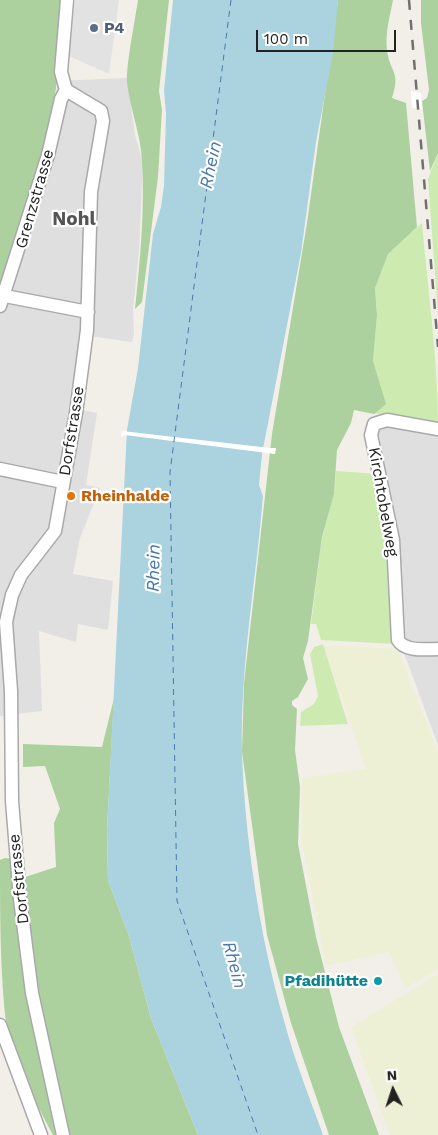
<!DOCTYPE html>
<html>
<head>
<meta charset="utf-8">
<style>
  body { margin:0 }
  #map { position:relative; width:438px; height:1135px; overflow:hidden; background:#f2efe9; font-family:"Work Sans",sans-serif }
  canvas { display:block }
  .north { position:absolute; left:368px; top:1065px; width:50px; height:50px; -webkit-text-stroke:4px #fff; paint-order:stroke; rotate:356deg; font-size:14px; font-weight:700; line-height:20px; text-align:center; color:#222 }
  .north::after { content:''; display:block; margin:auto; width:18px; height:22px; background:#222; clip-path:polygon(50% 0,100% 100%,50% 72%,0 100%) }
  .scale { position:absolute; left:256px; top:30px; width:140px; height:22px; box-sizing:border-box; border:2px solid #222; border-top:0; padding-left:6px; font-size:15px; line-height:18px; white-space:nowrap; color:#222; -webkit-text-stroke:4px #fff; paint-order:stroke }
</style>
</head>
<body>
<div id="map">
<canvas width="438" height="1135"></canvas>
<div class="north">N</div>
<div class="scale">100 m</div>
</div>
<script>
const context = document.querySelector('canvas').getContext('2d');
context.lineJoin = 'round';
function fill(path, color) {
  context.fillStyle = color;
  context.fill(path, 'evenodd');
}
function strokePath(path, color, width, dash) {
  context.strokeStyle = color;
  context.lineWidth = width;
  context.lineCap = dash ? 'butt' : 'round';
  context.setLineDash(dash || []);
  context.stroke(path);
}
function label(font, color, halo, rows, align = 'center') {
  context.font = font + ' "Work Sans",sans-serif';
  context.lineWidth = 4.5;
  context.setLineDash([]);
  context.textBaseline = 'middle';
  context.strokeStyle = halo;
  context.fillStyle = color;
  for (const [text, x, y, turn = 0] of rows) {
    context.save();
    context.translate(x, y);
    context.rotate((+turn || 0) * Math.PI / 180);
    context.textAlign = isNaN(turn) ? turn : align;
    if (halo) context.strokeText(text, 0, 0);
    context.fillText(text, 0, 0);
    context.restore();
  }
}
fill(new Path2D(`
  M127,78l8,57 8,27 -4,88 -6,60 1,24 -2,8 -42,-6 -9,74 16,3 -11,72 14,3 -20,50 -7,36 40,7 -5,49 -30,-6 -2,18 -37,-11 3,80 -42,5v-422l51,-172 7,-41z
  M374,424l64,5v316l-37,-100z`), '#e0dfdf');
fill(new Path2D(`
  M323,645l75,4 40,104v216l-32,19 -17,-36 -63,14 -24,-123v-65l64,-9z
  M438,974v161h-48l-39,-108z`), '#eef0d5');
fill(new Path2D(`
  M438,153v161l-10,-135z
  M422,223c6,68 16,136 16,203l-65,-13v-53l4,-45 -2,-28 13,-34z
  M336,471l41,3 14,66 4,104 -74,-4 -5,-16h-5l11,-86 12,-45z
  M323,644l25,80 -48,2 1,-14 13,-8 4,-8 -8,-42 4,-7z`), '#cdebb0');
fill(new Path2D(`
  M0,0h62l-5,81 -6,41 -51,172z
  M138,0h31l-10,91 3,19 -4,67 -16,125 -7,7c5,-49 10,-99 7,-148 -1,-26 -12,-52 -15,-78 -1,-19 8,-62 11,-83z
  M338,0h55c-3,16 -8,33 -6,50 3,23 14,21 5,48l14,5 11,124 -29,27 -13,34 2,27 -4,46 13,43 -12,10 -20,-4 -3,13 -14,27 -3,44 -12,43 -14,104 -5,17 5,21 -10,18 -6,4v4l5,4 -2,41 5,37 -2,57 18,93 23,90 40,108h-50l-38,-112 -24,-88 -25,-183 2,-69 28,-249 35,-211z
  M421,0h17v153l-8,18 -8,-70 5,-3 2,-8 -8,-67z
  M114,698l-7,132 1,50 21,56 22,82 47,117h-145c-16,-30 -33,-61 -44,-93 -9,-50 -9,-128 -9,-182l5,-2 8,1 3,21 40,-13 -2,-44 6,-14 -15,-43 -22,1v-23l79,3z`), '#add19e');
fill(new Path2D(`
  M75,0h44l-10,74 -40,-18z`), '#e2e2e2');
fill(new Path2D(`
  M173,0h165l-5,53 -17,89 -15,111 -39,201 -3,31 4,11c-7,86 -23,170 -21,256 3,89 18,187 43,272 10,38 25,74 38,111h-125l-47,-117 -22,-82 -21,-56 -1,-50 20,-400 11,-62 15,-134 8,-27 3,-21 2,-72 -2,-24z`), '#aad3df');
fill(new Path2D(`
  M411,91l10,2 1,16 -10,-1z
  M122,431l148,17h6l-1,6 -150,-19 -4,2z`), '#fff');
strokePath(new Path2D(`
  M231,0l-61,472 7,429 81,234`), '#4a7aab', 1, [6, 5]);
const minor = new Path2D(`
  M66,90l-5,-18 6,-72
  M5,296l83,16
  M0,306l48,-151 13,-56 5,-9
  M438,429l-51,-9 -13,4 -3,11 22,105 5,100c7,12 28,9 40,9
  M0,469l63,13
  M0,1025l41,110
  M63,1135l-31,-142 -12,-94 -8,-98 -1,-110 -5,-69 6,-27 9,-20 34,-44 21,-118 11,-83 4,-138 12,-71 -2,-10 -35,-21`);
strokePath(minor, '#a9a9a9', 15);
strokePath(minor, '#fff', 12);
strokePath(new Path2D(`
  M409,0l29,347`), '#707070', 2.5, [10, 10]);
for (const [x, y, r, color] of [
  [94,28,5,"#5c6f8a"],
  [71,496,5,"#e8710a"],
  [378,981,5,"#0f9aa8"]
]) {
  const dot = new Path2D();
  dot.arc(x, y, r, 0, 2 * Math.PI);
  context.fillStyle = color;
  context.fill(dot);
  strokePath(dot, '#fff', 2);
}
label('bold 16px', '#4e5e75', '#fff', [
  ["P4",104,28]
], 'left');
label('16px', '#222', '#fff', [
  ["Grenzstrasse",35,199,-74],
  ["Dorfstrasse",72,431,-81],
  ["Kirchtobelweg",383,502,80],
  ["Dorfstrasse",19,879,-96]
]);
label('bold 16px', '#c56008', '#fff', [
  ["Rheinhalde",81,496]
], 'left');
label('bold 16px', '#0d838f', '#fff', [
  ["Pfadihütte",368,981]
], 'right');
label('italic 18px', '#4a7aab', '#fff', [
  ["Rhein",211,165,-78],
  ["Rhein",154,568,-89],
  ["Rhein",234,965,75]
]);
label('bold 19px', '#555', '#fff', [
  ["Nohl",74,219]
]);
</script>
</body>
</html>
